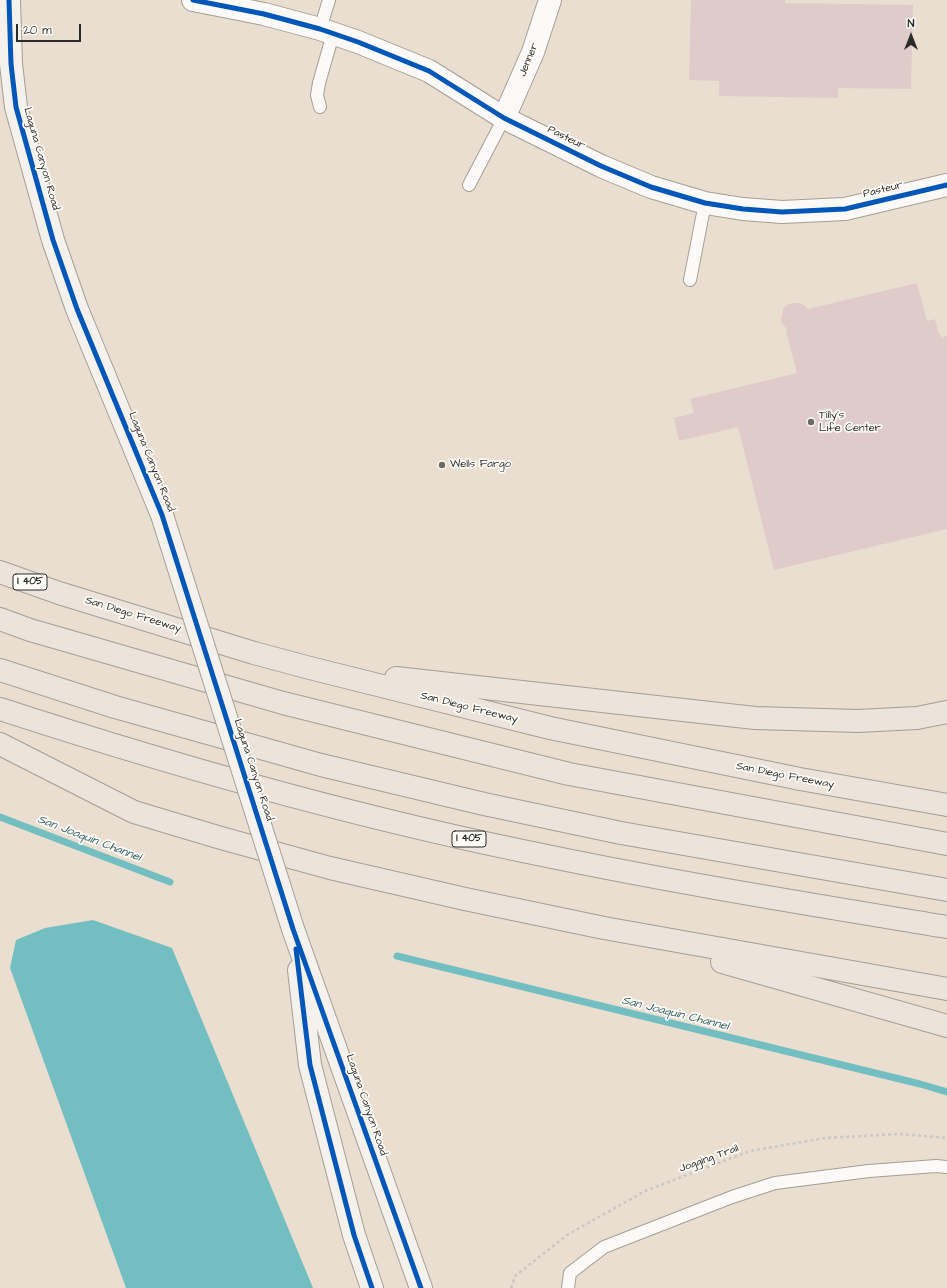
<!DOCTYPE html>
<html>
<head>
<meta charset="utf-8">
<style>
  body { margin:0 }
  #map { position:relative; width:947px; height:1288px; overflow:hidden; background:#e9decf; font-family:"Architects Daughter",sans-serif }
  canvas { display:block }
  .north { position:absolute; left:891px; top:16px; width:40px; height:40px; -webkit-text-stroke:3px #fdfcf7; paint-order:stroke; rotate:0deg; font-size:11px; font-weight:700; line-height:16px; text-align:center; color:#2b2b2b }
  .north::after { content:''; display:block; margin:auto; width:14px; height:18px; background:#2b2b2b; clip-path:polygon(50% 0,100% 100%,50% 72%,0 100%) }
  .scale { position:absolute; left:16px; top:24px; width:65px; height:18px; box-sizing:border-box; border:2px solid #2b2b2b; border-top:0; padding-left:5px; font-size:12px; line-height:14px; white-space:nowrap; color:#2b2b2b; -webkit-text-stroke:3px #fdfcf7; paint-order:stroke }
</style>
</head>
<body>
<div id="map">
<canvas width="947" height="1288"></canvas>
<div class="north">N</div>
<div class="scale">20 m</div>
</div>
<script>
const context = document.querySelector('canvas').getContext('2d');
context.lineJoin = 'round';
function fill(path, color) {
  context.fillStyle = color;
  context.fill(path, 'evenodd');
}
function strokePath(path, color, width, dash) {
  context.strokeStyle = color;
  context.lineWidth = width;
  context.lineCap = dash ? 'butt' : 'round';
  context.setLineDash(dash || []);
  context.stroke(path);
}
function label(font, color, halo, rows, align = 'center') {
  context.font = font + ' "Architects Daughter",sans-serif';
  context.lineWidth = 3.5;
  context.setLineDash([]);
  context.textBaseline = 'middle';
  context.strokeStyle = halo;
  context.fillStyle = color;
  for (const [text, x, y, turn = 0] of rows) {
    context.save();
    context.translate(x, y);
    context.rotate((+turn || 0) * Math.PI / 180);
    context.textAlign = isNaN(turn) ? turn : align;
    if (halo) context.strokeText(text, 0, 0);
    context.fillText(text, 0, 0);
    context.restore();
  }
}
fill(new Path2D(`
  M93,920l79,28 141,340h-187l-116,-320 6,-28 29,-12z`), '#73bec1');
strokePath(new Path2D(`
  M0,817l170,65
  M397,956l523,128 27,8`), '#73bec1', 7);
fill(new Path2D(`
  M691,0h94v3l128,2 -2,84 -73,-1v10l-119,-2v-15l-30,-1z
  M917,283l10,38 8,-2 3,12 4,7 5,-2v193l-173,41 -36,-143 -59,14 -5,-23 20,-5 -4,-14 107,-26 -11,-42 2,-1 -6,-6 -1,-4 2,-11 4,-4 6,-2h6l5,2 4,4z`), '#dfccca');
const lane = new Path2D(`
  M320,29l9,-29
  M320,107l-3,-12 2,-12 14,-49
  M469,185l35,-67
  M690,280l15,-77
  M568,1288l2,-15 34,-26 128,-50 43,-14 94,-12 67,-5 11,1`);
const street = new Path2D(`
  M193,0l71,14 56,15 38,13 71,29 75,47 97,48 50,21 54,16 38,6 39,3 63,-3 102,-24
  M504,118l29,-66 17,-52`);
const secondary = new Path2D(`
  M9,0l2,64 5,43 37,133 24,69 85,206
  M293,929l128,359
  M299,970l11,95 44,170 18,53`);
const highway = new Path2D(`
  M0,572l59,21 195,60 56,15 240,60 250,51 147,26
  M0,619l30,11 253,73 286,71 378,70
  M0,670l115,37 206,58 163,39 137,29 326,57
  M396,678l359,40 103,3 59,-3 30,-6
  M0,709c181,59 365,111 552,148 131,27 263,48 395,70
  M0,744l134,68 87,26 109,30 135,31 139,29 343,61
  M722,962l225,64`);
strokePath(lane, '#a49e95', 14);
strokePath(street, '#a49e95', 24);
strokePath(secondary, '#a49e95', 24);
strokePath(highway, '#a49e95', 24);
strokePath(new Path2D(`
  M511,1288l4,-12 52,-41 78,-44 105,-40 75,-13 74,-4 48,4`), '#cac7c4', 2.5, [3, 3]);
strokePath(lane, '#fcfaf8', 12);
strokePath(street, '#fcfaf8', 22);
strokePath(secondary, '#f5f2ed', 22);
strokePath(highway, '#ece4db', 22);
const secondaryBridge = new Path2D(`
  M162,515l131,414`);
strokePath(secondaryBridge, '#a49e95', 24, []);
strokePath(secondaryBridge, '#f5f2ed', 22);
strokePath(new Path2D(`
  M9,0l2,64 5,43 37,133 24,69 85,206 131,414 128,359
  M193,0l71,14 56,15 38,13 71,29 75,47 97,48 50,21 54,16 38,6 39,3 63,-3 102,-24
  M296,949l14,116 44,170 18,53`), '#0057b8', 5);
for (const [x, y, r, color] of [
  [811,422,4,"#6e6a64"],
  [442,465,4,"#6e6a64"]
]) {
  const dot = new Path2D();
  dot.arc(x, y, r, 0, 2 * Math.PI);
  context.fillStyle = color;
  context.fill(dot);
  strokePath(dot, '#fdfcf7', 1.5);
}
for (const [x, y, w] of [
  [30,582,34],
  [469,839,34]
]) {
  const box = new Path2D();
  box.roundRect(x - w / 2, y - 8, w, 16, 3);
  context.fillStyle = '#fdfcf7';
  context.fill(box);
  strokePath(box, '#2b2b2b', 1);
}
label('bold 10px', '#2b2b2b', null, [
  ["I 405",30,582],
  ["I 405",469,839]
]);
label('11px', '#2b2b2b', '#fdfcf7', [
  ["Jenner",529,60,-68],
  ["Pasteur",566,138,26],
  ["Laguna Canyon Road",41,159,74],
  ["Pasteur",883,190,-14],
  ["Laguna Canyon Road",151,462,68],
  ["San Diego Freeway",133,615,17],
  ["San Diego Freeway",469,708,14],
  ["Laguna Canyon Road",253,770,72],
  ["San Diego Freeway",785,776,11],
  ["Laguna Canyon Road",366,1105,71],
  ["Jogging Trail",709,1159,-20]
]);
label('11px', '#2b2b2b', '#fdfcf7', [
  ["Tilly's",819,416],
  ["Life Center",819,429],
  ["Wells Fargo",450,465]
], 'left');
label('italic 12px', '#346065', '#fdfcf7', [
  ["San Joaquin Channel",89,839,21],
  ["San Joaquin Channel",675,1014,14]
]);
</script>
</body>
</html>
